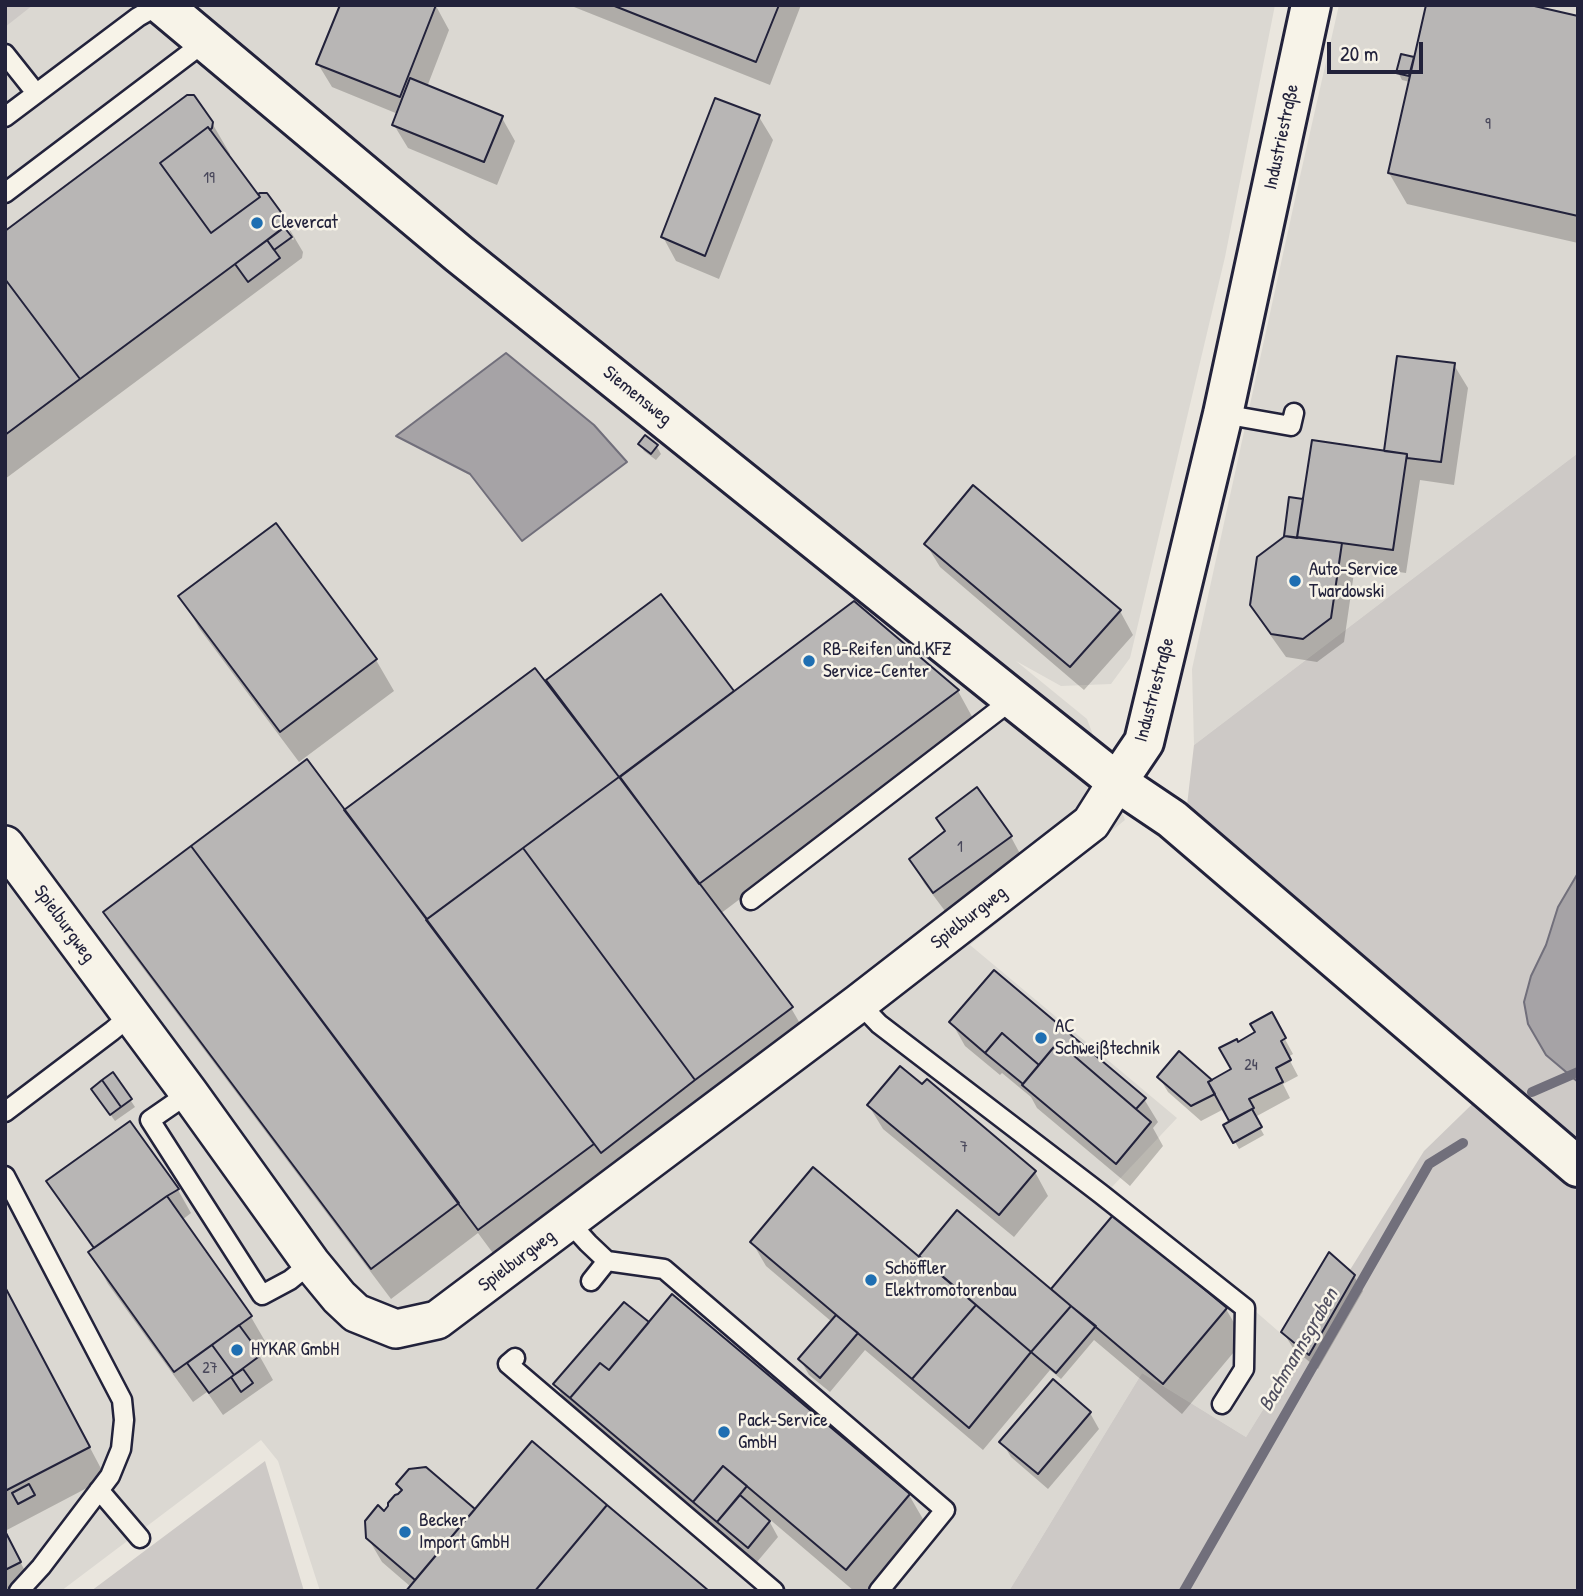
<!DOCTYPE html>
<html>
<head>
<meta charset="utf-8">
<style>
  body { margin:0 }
  #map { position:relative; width:1583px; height:1596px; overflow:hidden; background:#eae6de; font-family:"Patrick Hand",sans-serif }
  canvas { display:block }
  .frame { position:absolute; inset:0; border:7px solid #22223b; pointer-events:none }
  .scale { position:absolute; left:1327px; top:42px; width:96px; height:32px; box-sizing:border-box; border:4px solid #22223b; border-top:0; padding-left:9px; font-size:21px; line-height:24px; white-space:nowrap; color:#22223b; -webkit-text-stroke:5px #f7f3e8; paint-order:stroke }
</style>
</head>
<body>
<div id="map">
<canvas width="1583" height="1596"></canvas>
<div class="frame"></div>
<div class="scale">20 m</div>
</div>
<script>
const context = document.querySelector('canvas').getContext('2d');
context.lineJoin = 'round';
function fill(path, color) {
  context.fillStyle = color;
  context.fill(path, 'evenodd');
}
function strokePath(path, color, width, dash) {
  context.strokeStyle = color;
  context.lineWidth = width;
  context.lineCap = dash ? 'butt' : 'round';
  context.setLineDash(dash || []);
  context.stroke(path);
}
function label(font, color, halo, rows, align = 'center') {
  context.font = font + ' "Patrick Hand",sans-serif';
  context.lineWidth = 5;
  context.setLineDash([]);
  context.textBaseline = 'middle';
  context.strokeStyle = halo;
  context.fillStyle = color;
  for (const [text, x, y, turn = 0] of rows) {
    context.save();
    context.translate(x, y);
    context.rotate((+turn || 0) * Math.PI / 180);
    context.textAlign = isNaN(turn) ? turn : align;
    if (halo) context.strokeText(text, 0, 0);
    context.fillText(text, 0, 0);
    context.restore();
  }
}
fill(new Path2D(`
  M5,5h1270l-50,252 -95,401 -19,26 -50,2 -45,-25 71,58 38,101 -155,125 207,173 -65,69 188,163 -54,87 -104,-64 -133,218h-689l-42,-130 -17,-21 -200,151h-56z
  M1339,5h239v448l-384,292 -2,-76 109,-497z`), '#dbd8d2');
fill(new Path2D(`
  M5,5h28l-28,22z
  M1578,453v420l-20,34 -12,38 -15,31 15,79 32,27v509h-569l133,-218 104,64 178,-286 74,-72 -311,-274 7,-60z
  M265,1461l39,130h-213z`), '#cdc9c6');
const water = new Path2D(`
  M506,353l88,72 33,37 -105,79 -52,-67 -74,-38z
  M1578,873v209l-32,-27 -18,-31 -4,-22 7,-26 15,-31 12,-38z`);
fill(water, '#a6a3a6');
strokePath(water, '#716f7b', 2);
fill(new Path2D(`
  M569,5h232l-31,80z
  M436,6l13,24 -22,57 75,31 13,23 -18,44 -89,-37 -14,-23 4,-11 -66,-27 -14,-23z
  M1578,18v225l-171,-39 -18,-31 21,-91 -8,-2 -4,-8 15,-13 2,3z
  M759,117l14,23 -54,139 -43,-18 -13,-24z
  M212,123l18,31v5l28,38 2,-2 24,25 19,32 -1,6 -297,221v-246zM282,218l12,21 -1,1 -6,-6 -8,-14z
  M1454,365l14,23 -14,97 -34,-5 -14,93 -51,-7 -11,76 -27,20 -31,-5 -20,-28 -14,-24 52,-104 81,-48z
  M645,437l12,10 4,7 -5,6 -12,-9 -4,-7z
  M926,544l194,67 13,24 -49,55 -144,-123z
  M660,596l74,97 120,-90 104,88 17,31 -255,192 71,94 18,31 -311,221 -20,-27 -87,66 -267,-356 -18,-31 238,-100 201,-129z
  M181,597l195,63 18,31 -95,71 -100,-134z
  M976,790l35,47 13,24 -76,54 -24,-32 -13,-24 35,-27z
  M994,972l150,127 14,23 -5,6 10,18 -33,40 -93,-78 -6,-11 -29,-24 -2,2 -35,-29 -13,-23z
  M1280,1030l13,24 -5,3 10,19 -15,8 7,14 -33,18 4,8 -2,2 5,9 -25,14 -13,-23 6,-3 -8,-14 -23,12 -33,-29 -9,-15 53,5 21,-12 5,-26z
  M113,1074l22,33 -20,14 -18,-25z
  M927,1082l108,90 13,24 -34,41 -131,-108 -14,-23 53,-19z
  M130,1123l48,67 13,23 -9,7 69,97 18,31 -10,7 14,25 -50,35 -16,-23 -14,10 -85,-118 -17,-31 3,-3 -32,-45 -14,-24z
  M958,1213l93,78 64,-75 111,93 18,31 -62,74 -88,-74 -33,39 -11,-9 -67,80 -118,-100 -35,42 -21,-17 -9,-16 32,-37 -66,-56 -14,-24 167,17z
  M1354,1276l9,15 -45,78 -25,-21 -10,-16z
  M5,1287l101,191 -101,53z
  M649,1324l260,171 18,31 -55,65h-18l-87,-74 11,20 -21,25 -41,-35 -4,5 -122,-102 -10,-18 -15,-12 -9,-15z
  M1053,1382l37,31 9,16 -51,60 -37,-32 -9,-15z
  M398,1485l77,26 -64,76 -29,-25 -14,-24 16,-25 18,-21z
  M5,1533l28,53 -9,5h-19z`), '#0003');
strokePath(new Path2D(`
  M1532,1092l46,-20
  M1184,1591l245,-427 34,-21`), '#716f7b', 10);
const building = new Path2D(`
  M340,5h96l-36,92 -84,-33z
  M612,5h167l-23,57z
  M1426,5h104l48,11v200l-190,-43z
  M1401,54l13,3 -5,19 -13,-3z
  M410,78l93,38 -19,46 -92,-37z
  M187,95h7l19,27 -1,6 -2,2 -2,-3 -48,36 51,70 49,-36 -2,-3 2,-1h7l19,26 -1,8 -205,152 -75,-100v-48z
  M715,98l45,17 -55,141 -44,-19z
  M208,127l52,70 -49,36 -51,-70z
  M284,227l8,10 -18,13 -7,-10z
  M267,240l13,18 -32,24 -13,-18z
  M5,279l75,100 -75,56z
  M1397,356l58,7 -14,99 -34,-4v-4l-23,-3z
  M645,435l13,10 -7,9 -13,-10z
  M1312,440l95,14 -14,96 -96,-13z
  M973,485l148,125 -51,57 -146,-123z
  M1289,497l14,2 -6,39 -13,-2z
  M276,523l101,136 -97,73 -102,-136z
  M1285,536l57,7 -11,75 -28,21 -32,-5 -21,-29 7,-48z
  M661,594l73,97 -115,86 -73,-97z
  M854,601l105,89 -260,194 -79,-107z
  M535,668l84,109 -192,142 -83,-109z
  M307,759l287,385 -116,86 -287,-384z
  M619,777l174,230 -98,73 -172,-232z
  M977,787l35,49 -79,57 -24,-34 36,-28 -9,-13z
  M191,846l268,357 -88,66 -268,-357z
  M523,848l172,232 -94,73 -175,-233z
  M994,970l152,128 -10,11 -78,-67 -19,23 -37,-32 -17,20 -36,-31z
  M1272,1012l14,26 -5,3 10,19 -15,8 7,14 -34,17 5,9 -25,13 -21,-39 23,-13 -12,-21 18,-9 1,3 17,-10 -5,-8z
  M1002,1033l37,32 -16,19 -38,-31z
  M1058,1042l93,80 -35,42 -94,-79z
  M1179,1051l33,29 -4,2 7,12 -24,12 -34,-29z
  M900,1066l22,18 5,-5 109,92 -37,44 -132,-110z
  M113,1072l19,27 -11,8 -19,-27z
  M102,1080l19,27 -11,8 -19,-26z
  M1252,1109l10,18 -29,16 -10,-18z
  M130,1121l49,68 -12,7 -73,52 -48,-67z
  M813,1167l163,138 -64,74 -162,-137z
  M167,1196l85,120 -78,56 -86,-120z
  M957,1210l114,96 -40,46 -112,-96z
  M1114,1214l113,94 -64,76 -112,-95z
  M1329,1252l26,23 -46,80 -28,-23z
  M5,1287l85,160 -85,44z
  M672,1294l238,200 -64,76 -123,-104 -30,36 -123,-104 30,-35 9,7z
  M624,1302l25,20 -40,48 -9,-7 -30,35 -17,-14z
  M976,1305l55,47 -62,76 -57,-49z
  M1071,1306l25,20 -40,47 -25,-21z
  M836,1315l22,18 -38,45 -22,-19z
  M239,1325l22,30 -27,20 -22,-30z
  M212,1345l22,30 -25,18 -22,-30z
  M243,1369l10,14 -12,9 -10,-15z
  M1053,1379l38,33 -53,62 -39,-32z
  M532,1441l75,64 -72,86h-129z
  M723,1466l24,20 -30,36 -24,-20z
  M426,1467l49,42 -60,71 -49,-42 -1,-17 13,-16 6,6 4,-5v-3l7,-8 3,-1 4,-4 -6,-6 13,-15z
  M29,1484l6,11 -17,9 -6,-11z
  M740,1495l30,26 -22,27 -31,-26z
  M607,1505l102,86h-174z
  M5,1531l16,31 -16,8z`);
fill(building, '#b8b6b5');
strokePath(building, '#22223b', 2);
const lane = new Path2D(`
  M5,54l31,39
  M5,117l133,-100 21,-12
  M5,193l201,-152
  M1223,414l68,12 3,-13
  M751,900l262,-201
  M859,1003l20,21 222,170 144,114 -1,61 -22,35
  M189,1093l-39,27 112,175 28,-15 21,-17
  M5,1112l107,-81 19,-16
  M5,1176l117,224 2,20 -3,29 -11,27 -69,91 -22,24
  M569,1222l19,21 19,18 -16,20
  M607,1261l57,8 281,241 -66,81
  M515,1358l-7,6 266,227
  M99,1490l41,48`);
const street = new Path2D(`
  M5,845l184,248 122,170 28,34 17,16 40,16 41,-9 422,-317 232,-180 26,-41`);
const secondary = new Path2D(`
  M162,5l297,249 554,445 104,83 55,37 406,348
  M1117,782l27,-40 79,-328 88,-409`);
strokePath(lane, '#22223b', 23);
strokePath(street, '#22223b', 42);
strokePath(secondary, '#22223b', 44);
strokePath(lane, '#f7f3e8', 18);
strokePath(street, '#f7f3e8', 37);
strokePath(secondary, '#f7f3e8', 38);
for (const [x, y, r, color] of [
  [257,223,7,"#1f6fb2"],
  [1295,581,7,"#1f6fb2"],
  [809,661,7,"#1f6fb2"],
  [1041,1038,7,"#1f6fb2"],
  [871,1280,7,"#1f6fb2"],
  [237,1350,7,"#1f6fb2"],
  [724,1432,7,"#1f6fb2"],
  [405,1532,7,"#1f6fb2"]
]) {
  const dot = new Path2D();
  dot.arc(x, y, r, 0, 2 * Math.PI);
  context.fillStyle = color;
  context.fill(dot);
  strokePath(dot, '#f7f3e8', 2.5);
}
label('16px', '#48475a', null, [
  ["9",1488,125],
  ["19",209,179],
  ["1",960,848],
  ["24",1251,1066],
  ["7",964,1148],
  ["27",210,1369]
]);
label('19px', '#22223b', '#f7f3e8', [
  ["Industriestraße",1282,137,-78],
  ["Siemensweg",637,396,39],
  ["Industriestraße",1155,690,-75],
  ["Spielburgweg",969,918,-38],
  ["Spielburgweg",64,924,54],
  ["Spielburgweg",517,1261,-37]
]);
label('19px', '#22223b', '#f7f3e8', [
  ["Clevercat",271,223],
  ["Auto-Service",1309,570],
  ["Twardowski",1309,592],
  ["RB-Reifen und KFZ",823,650],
  ["Service-Center",823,672],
  ["AC",1055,1027],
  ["Schweißtechnik",1055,1049],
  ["Schöffler",885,1269],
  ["Elektromotorenbau",885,1291],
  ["HYKAR GmbH",251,1350],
  ["Pack-Service",738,1421],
  ["GmbH",738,1443],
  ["Becker",419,1521],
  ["Import GmbH",419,1543]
], 'left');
label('italic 21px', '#504f60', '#f7f3e8', [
  ["Bachmannsgraben",1299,1350,-60]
]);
</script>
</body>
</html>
